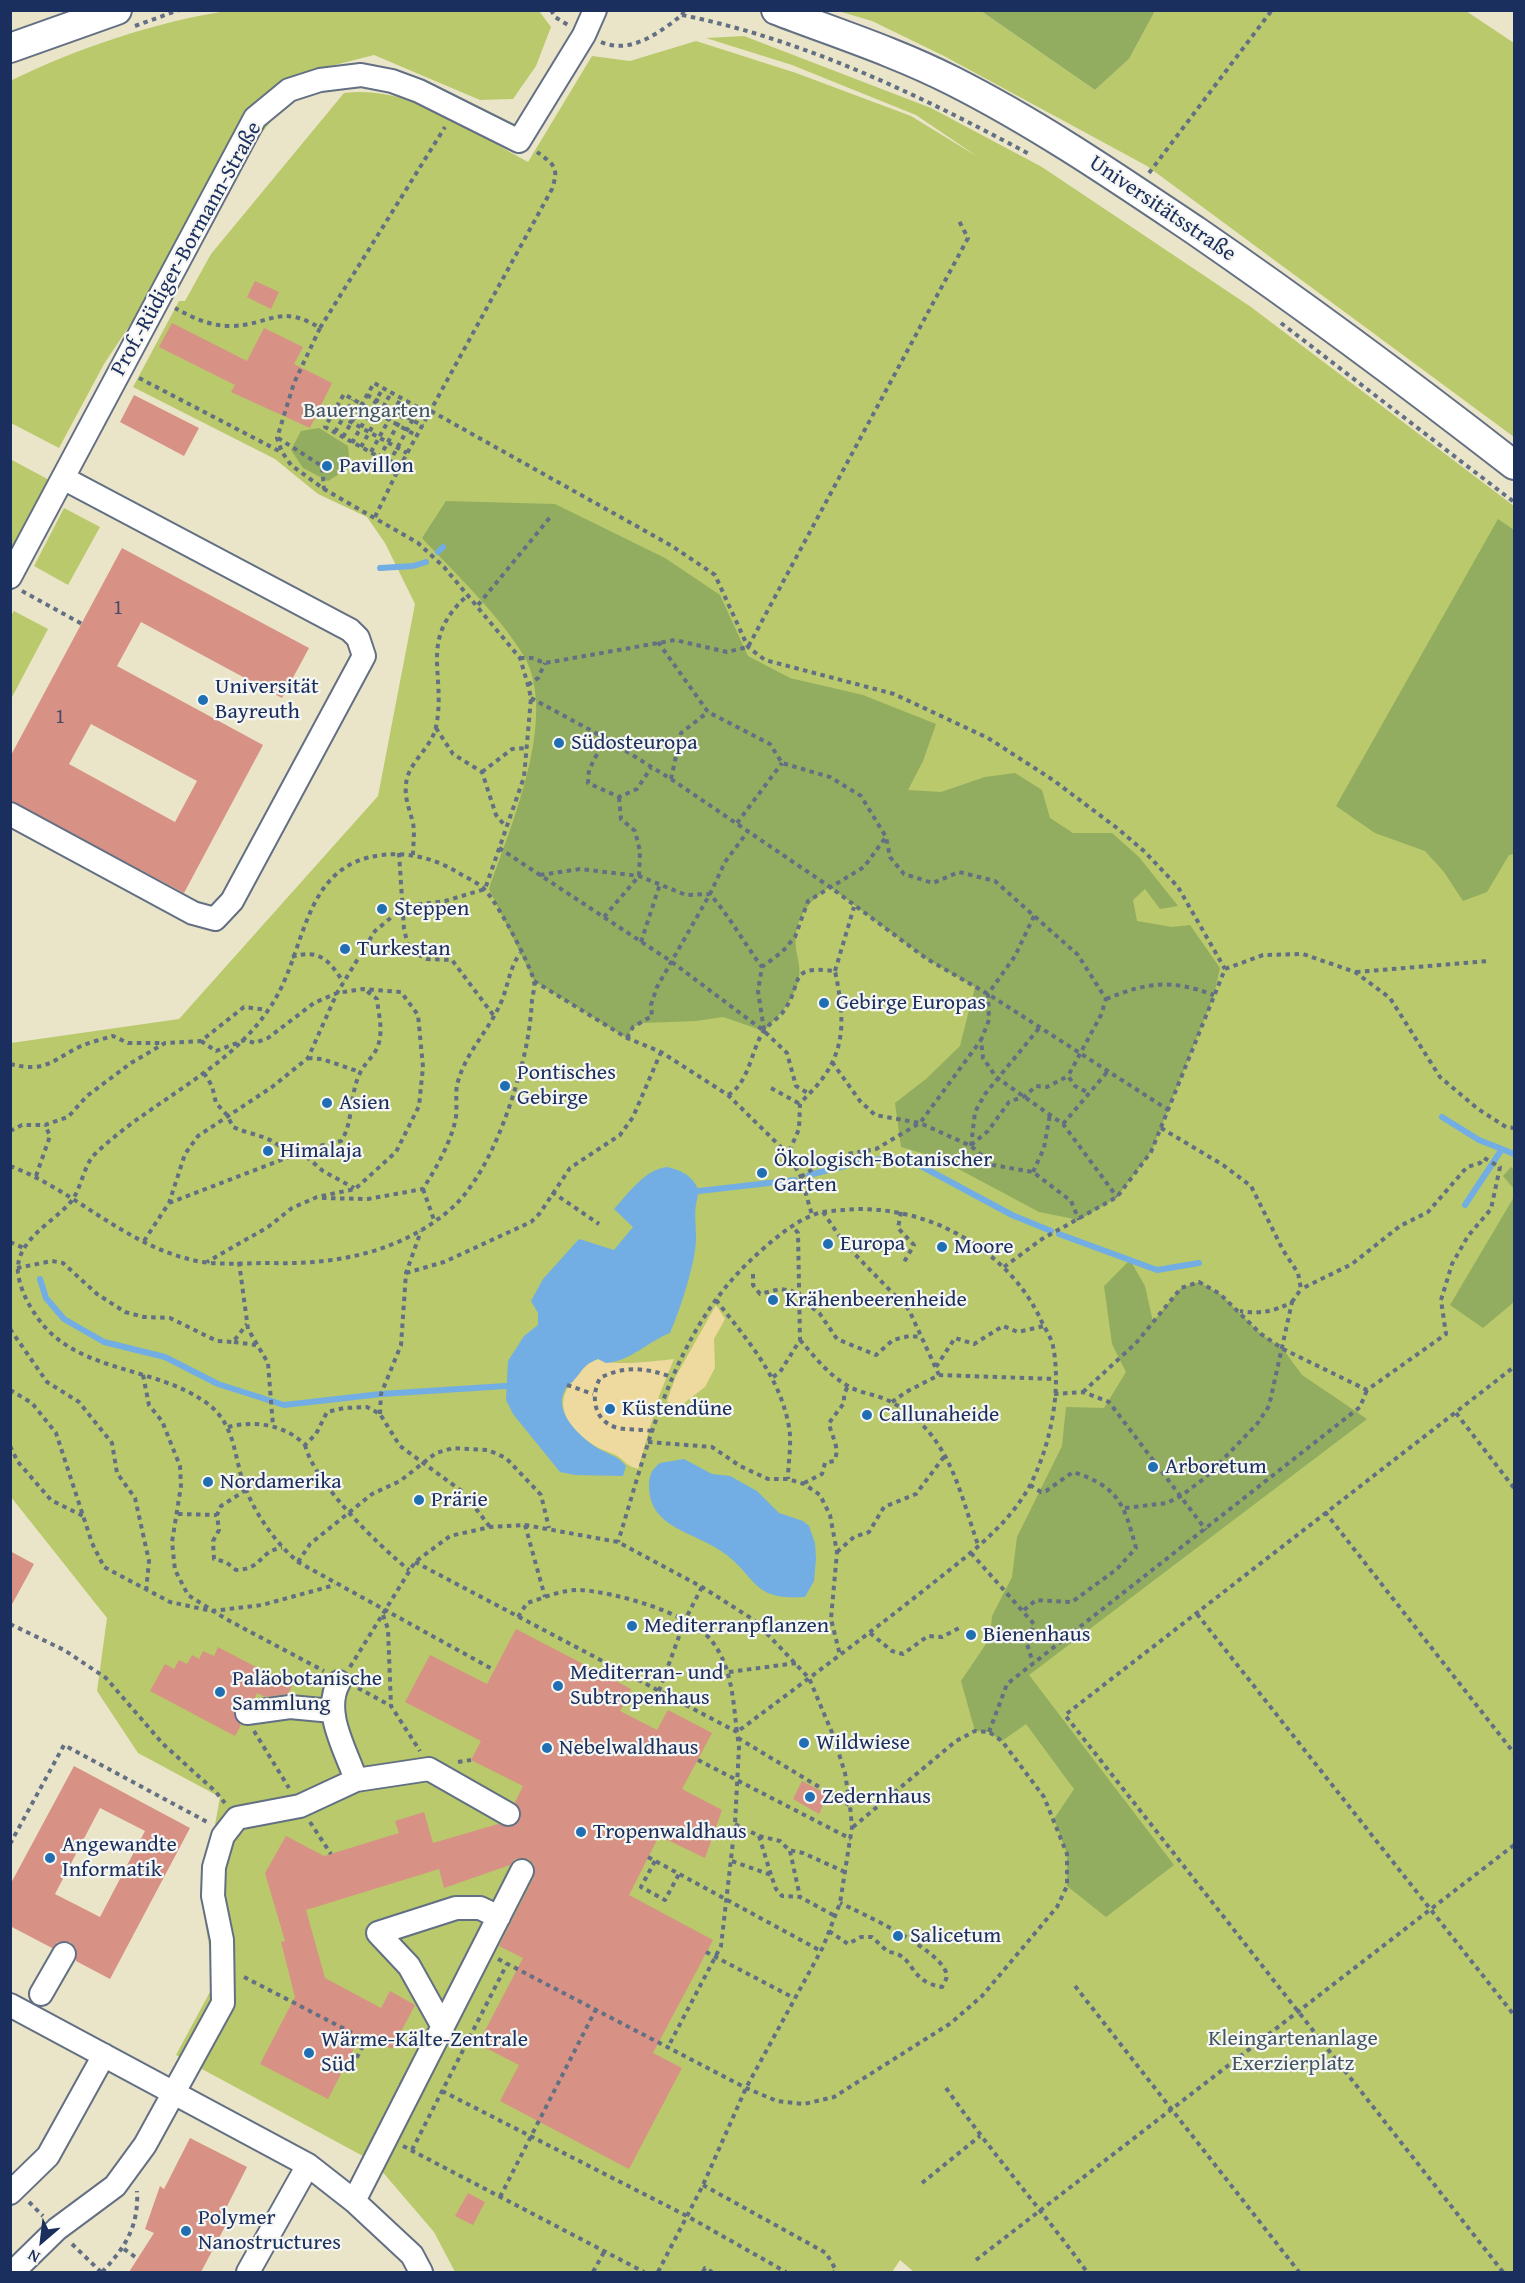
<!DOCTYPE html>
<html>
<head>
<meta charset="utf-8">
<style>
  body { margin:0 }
  #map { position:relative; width:1525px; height:2283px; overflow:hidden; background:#eae5c9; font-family:"Gentium Book Plus",serif }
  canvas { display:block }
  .frame { position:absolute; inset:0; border:12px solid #1b2f5e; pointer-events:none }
  .north { position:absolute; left:12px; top:2211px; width:60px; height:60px; -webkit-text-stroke:4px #f6f6f2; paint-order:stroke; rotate:208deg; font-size:16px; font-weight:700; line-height:24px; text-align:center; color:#1b2f5e }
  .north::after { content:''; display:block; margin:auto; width:21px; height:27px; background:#1b2f5e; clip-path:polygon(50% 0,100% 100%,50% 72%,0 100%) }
</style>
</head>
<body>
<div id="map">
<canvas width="1525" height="2283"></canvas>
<div class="frame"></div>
<div class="north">N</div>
</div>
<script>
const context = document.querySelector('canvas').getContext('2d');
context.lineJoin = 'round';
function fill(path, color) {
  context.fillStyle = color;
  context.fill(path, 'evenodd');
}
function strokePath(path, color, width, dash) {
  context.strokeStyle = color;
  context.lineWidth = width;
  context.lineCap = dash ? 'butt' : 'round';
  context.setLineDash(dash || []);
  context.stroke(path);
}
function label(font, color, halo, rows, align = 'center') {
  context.font = font + ' "Gentium Book Plus",serif';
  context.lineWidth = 4.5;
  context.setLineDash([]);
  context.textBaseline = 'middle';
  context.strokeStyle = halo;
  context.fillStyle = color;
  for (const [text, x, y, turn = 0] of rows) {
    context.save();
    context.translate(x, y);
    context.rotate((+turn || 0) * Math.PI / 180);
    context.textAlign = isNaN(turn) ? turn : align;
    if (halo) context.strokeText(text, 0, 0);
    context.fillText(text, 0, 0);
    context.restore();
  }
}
fill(new Path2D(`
  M226,11h313l12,16 -15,39 -23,33 -33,1 -106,-45 -63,16 -77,97 -130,196 -45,84 -48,-25 -1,-342c68,-33 142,-58 216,-70z
  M838,11h143l114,79 34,-31 26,-48h311l48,32v394l-367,-271 -203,-110 -72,-35z
  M744,36l187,72 111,59 209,140 263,199v1766h-600l-14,-12 -8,12h-437l-21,-40 -60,-70 -198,-107 35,-65v-33l-11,-64 2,-24 11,-33 7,-39 -82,-44 -41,-62 10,-73 -96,-121v-454l168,-24 199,-223 37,-192 -30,-61 -18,-26 -49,-23 -43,-35 -142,-72 46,-86h6l26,-47 133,-161c66,-9 129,39 184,69l64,-106 38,5 66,-20 100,32 115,43 67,41 -62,-42 -124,-50 -86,-27z
  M10,459l43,23 -39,71 -4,-2z
  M64,508l36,19 -32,58 -34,-19z
  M14,611l34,18 -37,70 -1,-82z`), '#b9c96b');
fill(new Path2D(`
  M981,11h174l-26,48 -34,31z
  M319,428l29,18 2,21 -22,14 -25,-13 -12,-18 10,-19z
  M446,501l109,3 110,54 55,37 28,61 42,22 73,17 73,29 -13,37 -15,29 33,2 44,-15 30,-4 27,17 8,28 23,15h39l27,24 39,49 -18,3 -15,-20 -12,11 4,21 35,6 18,-2 30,43 -6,27 -63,157 -34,45 -38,23 -40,-8 -101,-54 -37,-11 -6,-44 31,-24 34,-33 15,-59 -48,-28 -97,-72c-23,14 -37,34 -34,62 1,8 5,19 3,28 -4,22 -20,39 -35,54l-41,-14 -27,4 -53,2 -10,4 -6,11 -93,-57 -45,-92c21,-61 70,-172 35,-233 -24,-40 -69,-83 -102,-118z
  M1498,519l16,11v324l-5,1 -22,37 -24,9 -19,-29 -19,-21 -50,-18 -39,-27z
  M1511,1167l3,3v19l-11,-13z
  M1514,1197v105l-31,26 -33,-23z
  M1130,1260l15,26 8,36 28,-34 18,-6 21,12 41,40 22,15 19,26 65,44 -338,256 145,190 -68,52 -39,-31v-32l-13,-35 20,-30 -48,-65 -24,17 -13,-9 -14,-1 -14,-50 29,-43 2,-22 20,-39 5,-40 45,-91 4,-39 38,1 22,-36 -14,-28 -8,-58z`), '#92ad5f');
fill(new Path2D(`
  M716,1305l9,14 -11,20 1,29 -10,19 -26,20 -12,-6 9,-25z
  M598,1359c14,8 58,2 76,0l-15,37 -21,73c-10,-3 -12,-6 -19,-12 -6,-4 -15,-6 -22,-10 -25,-15 -48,-41 -23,-67 10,-11 9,-15 24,-21z`), '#eeda9e');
fill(new Path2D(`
  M667,1167c16,4 25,8 32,24 -6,23 -3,24 -3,46 1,22 -17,76 -26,96 -23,9 -39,28 -64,30l-8,-4c-15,6 -14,10 -24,21 -2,3 -8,6 -9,10 -13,22 17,49 34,59 11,6 19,7 27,17l-3,10 -48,-1 -15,-3 -47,-58 -7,-14 2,-39 16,-25 14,-11v-12l-7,-12 12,-22 36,-40 35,11 19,-23 -19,-18c15,-16 30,-39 53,-42z
  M684,1459l28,15 18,2 27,15 22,22 24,8 6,5 6,17 1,16 -2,22 -9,16c-55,4 -47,-21 -84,-46 -27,-19 -71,-23 -72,-64 0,-11 2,-17 11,-24z`), '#72aee3');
strokePath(new Path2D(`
  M438,552l5,-5
  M380,568l33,-2 13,-4
  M1442,1117l37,23 23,9
  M809,1175l59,-15 38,-2 106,57 39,16
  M699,1191l96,-11
  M1465,1205l37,-56 12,5
  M1059,1234l98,36 42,-7
  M40,1279l6,19 18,21 40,23 61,15 53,27 66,21 97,-11 125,-8`), '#72aee3', 6);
fill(new Path2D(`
  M255,281l24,11 -8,17 -24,-12z
  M172,323l75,38 17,-33 39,19 -9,17 38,19 -22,45 -79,-36 4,-7 -76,-38z
  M134,395l65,33 -15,28 -64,-34z
  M122,548l187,100 -27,50 -141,-76 -24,44 146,79 -79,148 -174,-92v-44zM91,724l106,57 -22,41 -106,-58z
  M10,1551l24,13 -24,44z
  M516,1629l115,60 -11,22 37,19 11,-20 44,23 -30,56 40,21 -17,48 -46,-22 -30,59 84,45 -60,113 29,15 -53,101 -129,-68 19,-36 -41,-21 45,-86 -24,-12 35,-69v-13l-6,-5h-13l-5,6 -66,23 -5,-19 -133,41 19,68 56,30 9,-17 25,14 -23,44 -30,-16 -34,66 -68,-35 35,-67 -14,-55 4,-1 -20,-68 21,-37 38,20 75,-23 -4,-12 29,-9 9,31 65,-19 11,3 10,-6 2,-8 -6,-11 8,-16 -52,-26 10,-19 -76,-39 25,-47 57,29z
  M218,1647l74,39 -4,8 -23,3 -8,-4 -2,5 -17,5 -4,11 7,11 -6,11 -85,-45 15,-27 9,5 5,-9 8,4 5,-9 7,4 4,-8 11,5z
  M74,1766l116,62 -80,151 -34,-18v-13l-6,-6h-12l-6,6 -42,-22v-41zM100,1808l45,23 -45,86 -45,-23z
  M802,1781l26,14 -9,19 -26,-15z
  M190,2138l57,29 -26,51 7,3 -27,51h-72l25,-39 -9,-4 15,-43 4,3z
  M468,2193l17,9 -12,23 -18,-9z`), '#d79285');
const minor = new Path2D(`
  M10,577l245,-459 34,-28 31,-10 41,-5 31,6 27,10 100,50 65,-106 11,-25
  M10,814l183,99 22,6 17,-18 132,-245 -6,-18 -8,-8 -287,-152
  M339,1682c-17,30 7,68 17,98
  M247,1713l43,-6 42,4
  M41,1994l23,-40
  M10,2005l298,160 46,36 58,54 9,17
  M443,2027l-34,-61 -31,-33 78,-25h24l19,9
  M10,2193l38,-37 56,-101
  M354,2201l168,-330
  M13,2272l44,-43 58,-43 30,-41 78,-142 -1,-63 -9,-44 1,-29 9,-31 14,-18 63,-12 56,-26 73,-11 79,45
  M248,2272l60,-107`);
const major = new Path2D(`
  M776,10c60,23 120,42 177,71 85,43 164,97 243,150 109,75 214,153 318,234
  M10,48l107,-38`);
strokePath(minor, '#636f83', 26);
strokePath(major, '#636f83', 32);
strokePath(new Path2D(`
  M551,10l4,7 13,8
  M682,15c124,25 239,81 349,140
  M135,26l44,-16
  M601,42c30,13 59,-10 81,-27l2,-5
  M1149,173l123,-163
  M1281,323l233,179
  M320,328l125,-201
  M139,378l142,74
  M367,395l56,31
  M431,411l241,135 43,29 33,72 17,13 129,34 94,44 65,42 64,48 28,24 33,35 47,82
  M333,412l74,41
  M335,432l18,-32
  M343,437l31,-54 56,31
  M278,438l44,28 2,23
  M352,443l31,-55
  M361,447l30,-54
  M371,452l30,-54
  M379,458l31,-55
  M389,463l30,-55
  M399,468l-74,-41 19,-33 73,42
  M375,517l24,-49 153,-279c7,-21 3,-24 -15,-37
  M22,591l60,33
  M478,605l74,-90
  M658,642l50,70 62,32 12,19 48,14 31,19 25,41 4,20 14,17 29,9 26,-11 36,9 83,74 28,44 -5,16 -33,61 7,10 14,7
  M520,658h12l13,5 130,-23 52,12 21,-5 220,-409 -10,-19
  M528,685l10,-7 7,-15
  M531,698l74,40 66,41 159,108 97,72 61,35 182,117
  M436,728l17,26 29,18 14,43 10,12
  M605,738l-16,32 -1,13 31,14 18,-8 14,-21
  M482,772l30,-23 14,-1
  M671,779l10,-46 27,-21
  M737,823l45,-60
  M499,848l173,114 92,69 23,22 9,33 12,7
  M399,853l5,76 5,21 18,9 25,1 42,56
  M413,855c0,-10 2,-22 0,-32 -4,-16 -10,-27 -6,-45 5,-18 25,-32 29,-51 11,-54 -19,-87 32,-132
  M540,875l40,-6 59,7 47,19 24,-1c20,23 34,49 52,73
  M1034,916l-19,40 -27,38 1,26 -8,20 2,18 13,19 67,47 54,73
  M604,917l35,-41 1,-25 -5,-20 -14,-12 -2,-22
  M641,942l19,-58
  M292,957c27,-9 38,4 51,25
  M835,971l19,-64
  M1356,972l133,-11
  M534,981l93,57 34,14 67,43 60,59 13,23 11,38
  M1106,999c43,-17 64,-20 108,-4
  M764,1030l-6,-39 4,-24 20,-15 13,-15 13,-36 56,-34 22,-30
  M627,1038l6,-11 19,-11 -1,-11 6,-18 53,-93 15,-32 23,-31
  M201,1041l15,10 29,-11 10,3 13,-5 46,-35 23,-10 26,-4 38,3 17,23 5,52 -4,39 -23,46 -41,37 -38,8 -25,11 -24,19 -61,35
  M308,1058l14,1 38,13
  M832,1062l28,39 15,14 45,8 51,23 22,19 40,7 38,29 8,19
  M10,1064c37,9 42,-4 71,-18 10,-4 22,-7 32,-10l15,7h36
  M204,1073l8,13 4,17 11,12 6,12c23,10 35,7 53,25h15l22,19 31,17
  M771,1088l29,16
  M728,1095c21,-12 23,-44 35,-63 5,-8 14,-12 20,-20 22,-30 2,-47 52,-41 8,39 13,74 -13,108 -6,9 -15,16 -22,25l-1,25 -11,25
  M1063,1124l45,-53
  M1161,1128l62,37 28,21 32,64 15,23 3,16 -9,13
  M10,1131l12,-6h23l23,-8 19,-21 44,-33 34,-20 36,-2 43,-34 23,3
  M971,1145l17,-14 21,-29 16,-6 11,-10 11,1 21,-11
  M971,1146l4,-34 10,-18 55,-67
  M10,1166c67,25 118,83 192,96 22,3 46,1 69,1 65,2 132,-11 182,-56 30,-28 51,-81 63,-121 9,-31 14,-53 16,-86 1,-6 3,-13 2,-19 -4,-17 -39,-84 -52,-94 -7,-6 -17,-10 -25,-15 -23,-14 -49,-20 -75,-17 -76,9 -75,85 -104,139 -17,32 -44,57 -73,78 -36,27 -77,50 -110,82 -13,13 -13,37 -27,51 -18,19 -53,37 -50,68 2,16 10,31 19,44 39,57 119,48 171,87 30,23 25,57 39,88 11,26 30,52 51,70l196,108
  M1033,1172l11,-24 6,-34
  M36,1176l14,-40 -5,-11
  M801,1177l29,-20 46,-8 44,-26 61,-83
  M423,1189l11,31
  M552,1192l47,32
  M322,1198l46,1 55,-10c13,-21 26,-43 32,-67 3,-12 0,-25 2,-37 8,-33 33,-55 45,-85 7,-18 7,-30 18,-47
  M169,1203l146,-56 26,-6c13,-19 8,-46 19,-68 6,-13 18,-18 20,-36 2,-12 -2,-26 -3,-38l-13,-10
  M823,1212l21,31 65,67 30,65
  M901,1212l-3,16 16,17 -10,17
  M144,1241l25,-38 16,-49 13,-18 74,-49 36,-29 29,-65 38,-62 30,-25 40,-5 40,-12 39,-112 7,-79 -3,-13 -8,-27 -76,-91 -26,-24 -94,-54 -33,-24 -9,-13 -5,-14 17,-55 26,-55c-41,-25 -49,-3 -89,-2 -21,0 -38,-8 -56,-18
  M10,1242l14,6
  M239,1262l9,67 20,34 5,63
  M1004,1267l38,-28 75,-42 34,-45 74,-183 38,-14 40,-1 52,18 35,26 50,79 38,32 28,18 8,1
  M17,1268l35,-7 11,2 34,31 28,18 19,5 26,1 47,23 16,1 14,-18
  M406,1273l38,-11 87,-40 9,-9 30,-45 50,-33 13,-18 28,-65
  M753,1274v11l7,9 20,-5 12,2 28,23 17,25 39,16 17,-15 16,-4 13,1
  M716,1300c31,40 64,76 73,127 3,16 -1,36 -1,52
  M10,1329l37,53 32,20 33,41 5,30 18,25 14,63 -3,30
  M800,1340c15,17 29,36 50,47 13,7 30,8 43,16 56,30 66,87 85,142
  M234,1342l22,3
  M936,1367l19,-29 19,6 29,-18 15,6 26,-6
  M143,1375l6,30 13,16 18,45 1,20 -9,56 3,28 13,25 38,24 98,52
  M773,1377l7,-5 20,-32 -2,-107 -5,-6
  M567,1385l26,9
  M10,1390l22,13 24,30 36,110 12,24 66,35 42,9 50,-6 73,-20
  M1083,1392l53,-49 45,-55 18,-6 21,12 41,40 22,15 84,41 79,-56 -5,-34 11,-36 16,-28 23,-27 9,-42 -16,-9 -4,5 -13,4 -39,45 -28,14 -48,38 -51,25
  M1054,1394l29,-2 26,10 97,128
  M892,1402l14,-10 33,-17 116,4
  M1456,1413l58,75
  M380,1414l1,-20 20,-49 5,-72 15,-42
  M228,1427c27,-7 58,-2 77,18l11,-11 11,-22 17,-4 23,-1 13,7 20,32 63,46 27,35
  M652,1431c-12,-2 -23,-1 -34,-3 -24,-6 -28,-31 -18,-50 25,-13 46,-10 72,-1
  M648,1442l64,5 28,19 28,13h20l16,5 16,11 10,20 7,37 -6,67 9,36
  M305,1445c10,39 73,100 104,125
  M10,1446l8,16 33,38 32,16
  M804,1483l18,-9 3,-11 9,-2c7,-13 -3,-25 -5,-38l15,-20v-9l4,-8
  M246,1490l-25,16 -4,9 2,15 -6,11 1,18 12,3 10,8c28,-1 22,-19 46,-22
  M1125,1508l42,-5 14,-7 25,-19 51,-53 12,-18 23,-104c-19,10 -31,12 -52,9
  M1325,1512l189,241
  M178,1514l39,1
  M525,1525l20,72
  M837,1552l17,-15 15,-5 15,-25 32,-13 30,-40
  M971,1553l63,71 -7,20 6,19
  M298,1562l12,-18 62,-50 28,-13 36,-28 17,-5 35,2 18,8 35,37 8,33
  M415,1562l322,170 2,15 -4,77 -14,122 -53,101
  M1024,1610l12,-10 36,2 45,-33 19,-21c-12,-44 -17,-61 -63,-76l-27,19 -5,1 -11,-7
  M1197,1614l317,401
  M383,1615l5,14 3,77 29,45
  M518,1617l9,-14c16,-5 37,-14 53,-13 35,2 109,23 131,50 21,26 22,60 26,92 64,-48 128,-95 191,-145 35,-28 77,-58 100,-98 22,-40 34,-98 25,-143 -2,-9 -9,-19 -13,-28 -34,-71 -118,-116 -197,-108 -10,1 -21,1 -30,5 -21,8 -44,28 -60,43 -80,74 -104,184 -135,284
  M10,1624l54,26 42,28 57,66 52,47 10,12
  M870,1633l22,18 11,3 25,-18 14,1 19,-10
  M350,1667l65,-105 35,-26 40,-9 35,-2 93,17 84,45 52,33 55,58 24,57 12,38 5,33 2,21 -12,76 -17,44 -77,141 -43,97 -45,87
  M729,1672l68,-9
  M358,1688l33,18
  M659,1691l26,-71 17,-33
  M254,1731l35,57
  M989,1732l18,-48 353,-277 7,-17
  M738,1738l111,67
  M698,1760l153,79
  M458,1762l13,-2
  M310,1822l21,32
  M735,1824l24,12 21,5 9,9 14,3 42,19
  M759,1836l12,39
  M10,1844l54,-99 145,78
  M790,1851l10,46
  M648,1857l173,94
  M655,1861l-14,26 24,13 14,-26
  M732,1861l39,14 5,14 6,7 18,1 35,19
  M829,1931l19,13 13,-7h11l16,15c28,2 18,29 54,35 3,-6 7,-10 3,-17 -11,-23 -81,-56 -105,-67
  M706,1952l88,46
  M498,1959l248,129 31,13 27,3 30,-7 117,-74 31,-27 75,-89 10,-21v-32l-23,-57 -42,-56 -13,-9 -14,-1 -19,10 -103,86
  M244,1977l122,63 -15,29
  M1075,1986l224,286
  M946,2088c45,64 96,122 141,184
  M442,2091l245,125 99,56
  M403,2146l241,126
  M412,2150l95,-186
  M922,2183l58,-47
  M703,2185l123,68 10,17 -2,2
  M500,2197l95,-186
  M29,2202l14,14
  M72,2244l29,28
  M124,2249l14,10
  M976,2260l538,-415
  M102,2272c23,-24 37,-46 35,-81
  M593,2272l11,-20
  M703,2272l2,-4 7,4
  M1503,2272l-438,-557 449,-348`), '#636f83', 4, [4.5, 4.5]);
strokePath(minor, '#fff', 22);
strokePath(major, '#fff', 28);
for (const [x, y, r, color] of [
  [327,466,6,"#1f6fb2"],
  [203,700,6,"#1f6fb2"],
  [559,743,6,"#1f6fb2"],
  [382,909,6,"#1f6fb2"],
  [345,949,6,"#1f6fb2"],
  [824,1003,6,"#1f6fb2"],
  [505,1086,6,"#1f6fb2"],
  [327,1103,6,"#1f6fb2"],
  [268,1151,6,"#1f6fb2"],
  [762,1173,6,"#1f6fb2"],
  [828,1244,6,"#1f6fb2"],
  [942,1247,6,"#1f6fb2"],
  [773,1300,6,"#1f6fb2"],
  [610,1409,6,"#1f6fb2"],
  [867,1415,6,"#1f6fb2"],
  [1153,1467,6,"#1f6fb2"],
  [208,1482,6,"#1f6fb2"],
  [419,1500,6,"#1f6fb2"],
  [632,1626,6,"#1f6fb2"],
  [971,1635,6,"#1f6fb2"],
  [558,1686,6,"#1f6fb2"],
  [220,1692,6,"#1f6fb2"],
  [804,1743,6,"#1f6fb2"],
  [547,1748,6,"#1f6fb2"],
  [810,1797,6,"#1f6fb2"],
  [581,1832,6,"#1f6fb2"],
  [50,1858,6,"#1f6fb2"],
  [898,1936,6,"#1f6fb2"],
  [309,2053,6,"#1f6fb2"],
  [186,2231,6,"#1f6fb2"]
]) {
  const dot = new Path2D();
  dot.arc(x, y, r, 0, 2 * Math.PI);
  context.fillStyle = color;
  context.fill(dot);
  strokePath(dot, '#f6f6f2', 2);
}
label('20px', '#4a4868', null, [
  ["1",118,609],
  ["1",60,718]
]);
label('22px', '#1b2f5e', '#f6f6f2', [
  ["Universitätsstraße",1162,209,34],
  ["Prof.-Rüdiger-Bormann-Straße",187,249,-61]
]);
label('22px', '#425661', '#f6f6f2', [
  ["Bauerngarten",367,411],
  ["Kleingartenanlage",1293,2039],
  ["Exerzierplatz",1293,2064]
]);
label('22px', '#1b2f5e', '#f6f6f2', [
  ["Pavillon",339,466],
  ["Universität",215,687],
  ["Bayreuth",215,712],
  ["Südosteuropa",571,743],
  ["Steppen",394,909],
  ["Turkestan",357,949],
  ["Gebirge Europas",836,1003],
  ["Pontisches",517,1073],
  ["Gebirge",517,1098],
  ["Asien",339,1103],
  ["Himalaja",280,1151],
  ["Ökologisch-Botanischer",774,1160],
  ["Garten",774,1185],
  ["Europa",840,1244],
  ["Moore",954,1247],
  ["Krähenbeerenheide",785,1300],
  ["Küstendüne",622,1409],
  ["Callunaheide",879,1415],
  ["Arboretum",1165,1467],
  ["Nordamerika",220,1482],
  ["Prärie",431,1500],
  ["Mediterranpflanzen",644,1626],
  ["Bienenhaus",983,1635],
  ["Mediterran- und",570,1673],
  ["Subtropenhaus",570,1698],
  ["Paläobotanische",232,1679],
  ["Sammlung",232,1704],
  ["Wildwiese",816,1743],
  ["Nebelwaldhaus",559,1748],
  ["Zedernhaus",822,1797],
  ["Tropenwaldhaus",593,1832],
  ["Angewandte",62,1845],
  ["Informatik",62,1870],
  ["Salicetum",910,1936],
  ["Wärme-Kälte-Zentrale",321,2040],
  ["Süd",321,2065],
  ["Polymer",198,2218],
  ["Nanostructures",198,2243]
], 'left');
</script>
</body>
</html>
